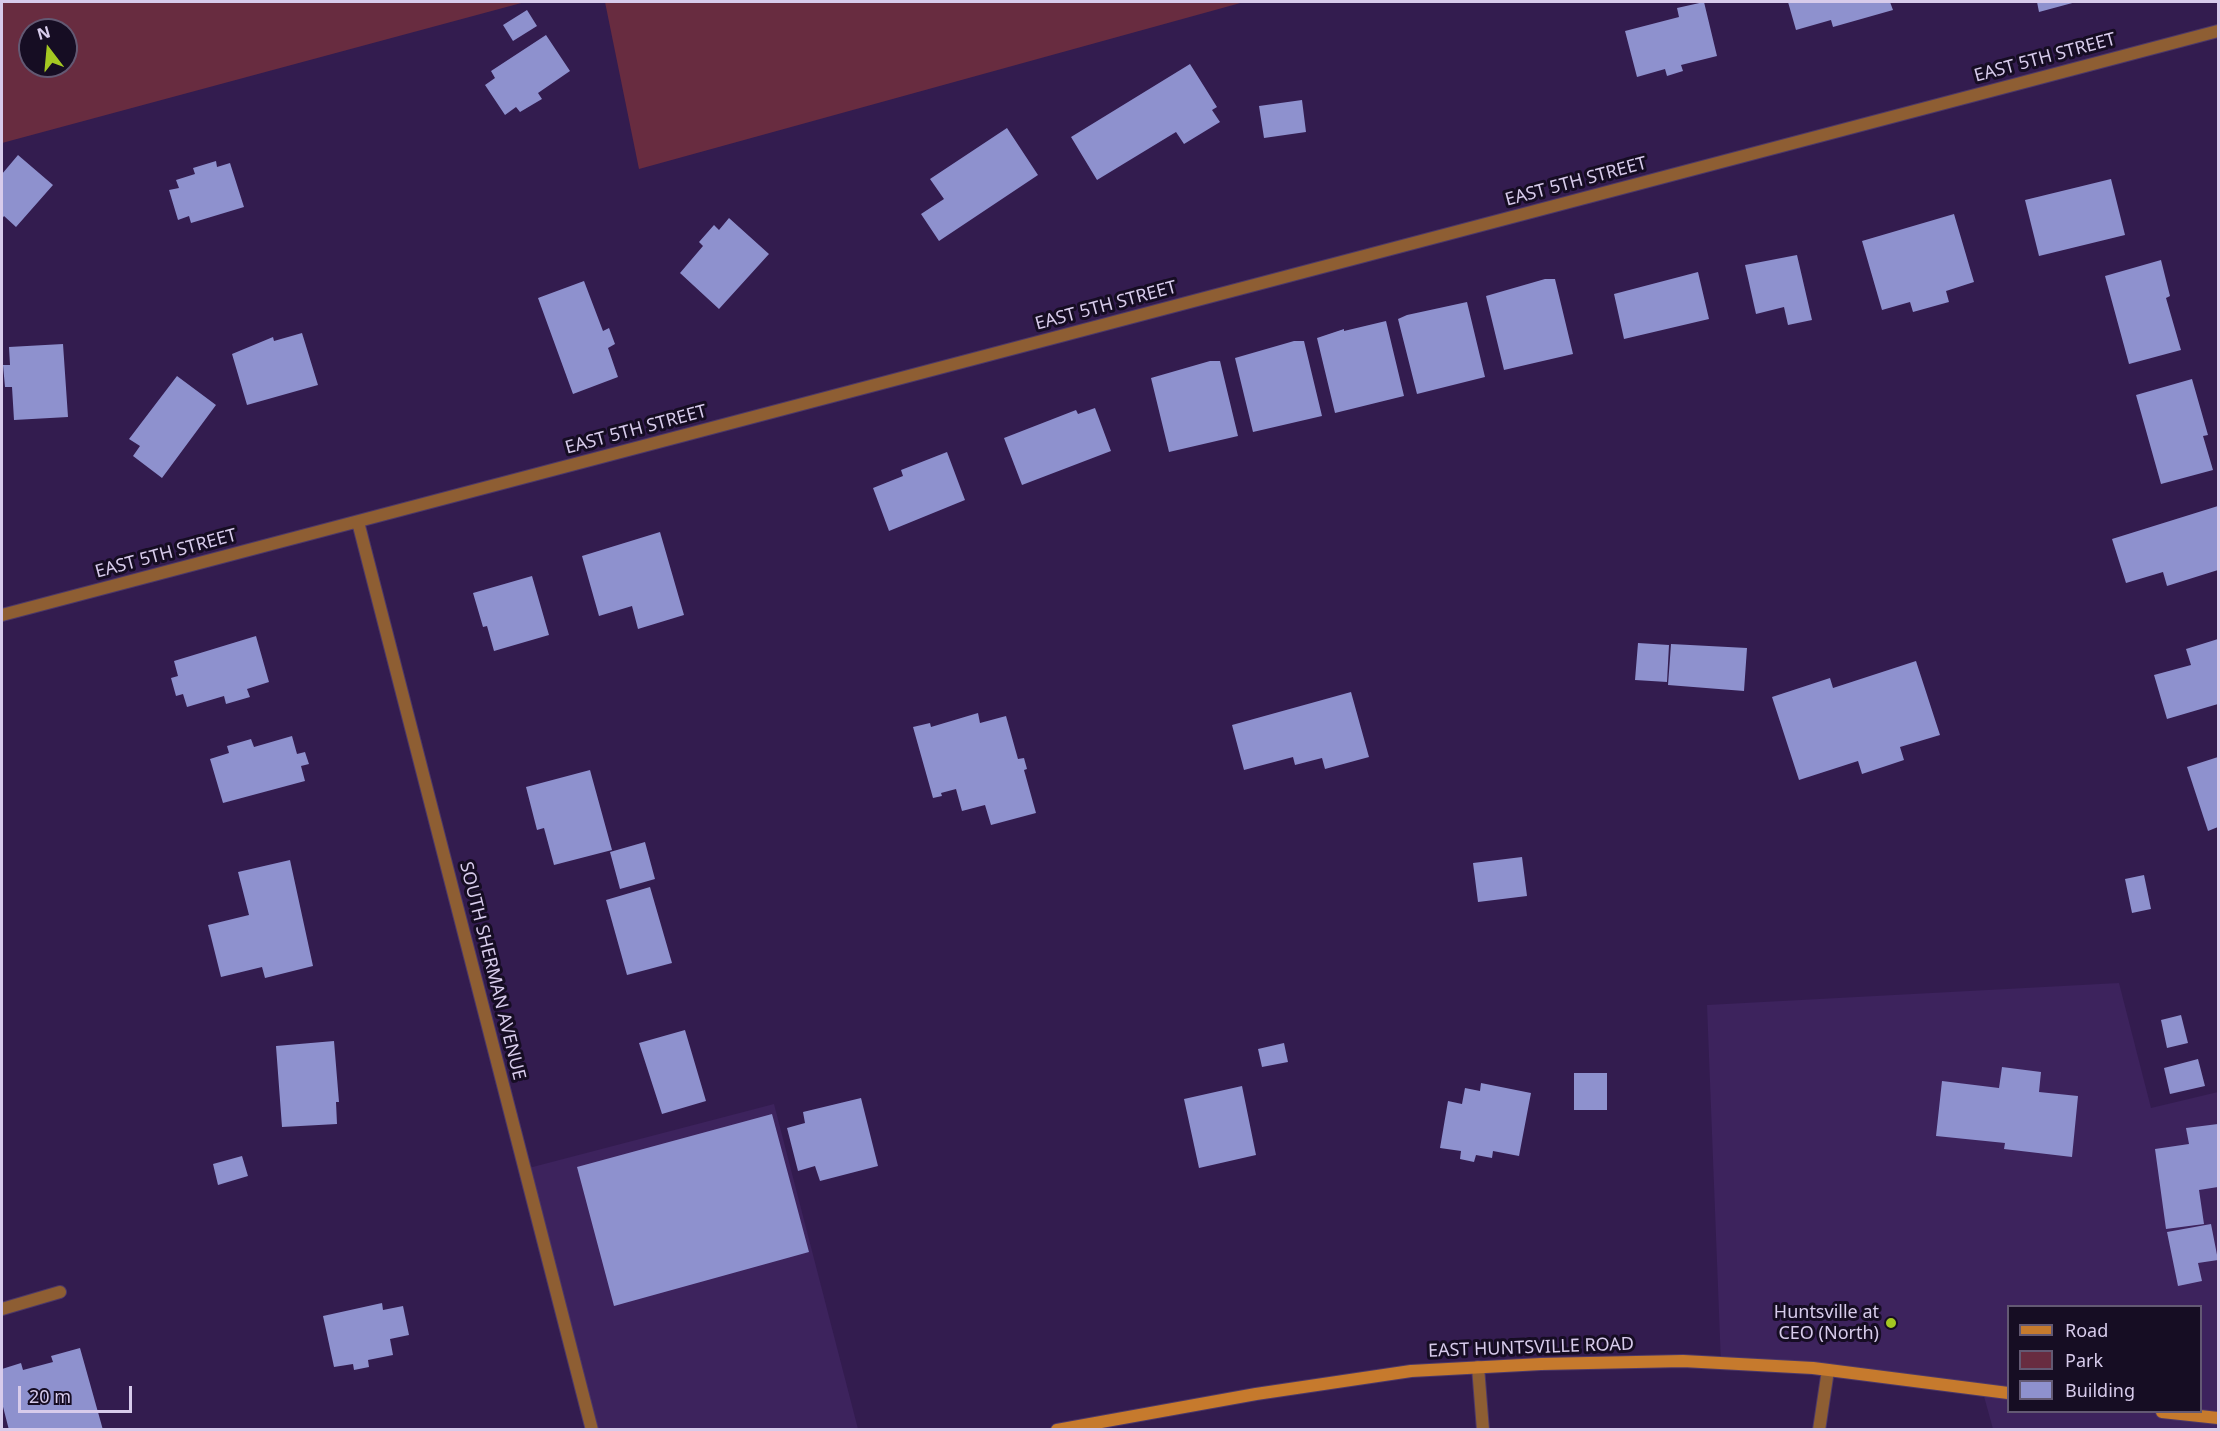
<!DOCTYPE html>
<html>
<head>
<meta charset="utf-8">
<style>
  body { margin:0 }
  #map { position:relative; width:2220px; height:1431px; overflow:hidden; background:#331c4f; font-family:"Noto Sans",sans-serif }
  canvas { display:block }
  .frame { position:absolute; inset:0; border:3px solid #d7cbeb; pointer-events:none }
  .legend { position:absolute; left:2007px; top:1305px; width:195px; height:108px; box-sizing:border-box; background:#160d23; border:2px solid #635973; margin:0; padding:8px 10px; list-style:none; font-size:18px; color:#d7cbeb }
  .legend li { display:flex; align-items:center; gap:12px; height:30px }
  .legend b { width:30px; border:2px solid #635973 }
  .north { position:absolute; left:18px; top:18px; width:60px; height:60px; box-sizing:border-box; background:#160d23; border:2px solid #635973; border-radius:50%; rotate:344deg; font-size:16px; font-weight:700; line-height:24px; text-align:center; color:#d7cbeb }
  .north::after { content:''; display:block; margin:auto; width:21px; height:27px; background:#a5c822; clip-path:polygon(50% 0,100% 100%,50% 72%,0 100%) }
  .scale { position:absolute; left:18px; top:1386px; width:114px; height:27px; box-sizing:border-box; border:3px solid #d7cbeb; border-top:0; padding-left:8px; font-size:18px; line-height:21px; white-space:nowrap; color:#d7cbeb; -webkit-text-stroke:4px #160d23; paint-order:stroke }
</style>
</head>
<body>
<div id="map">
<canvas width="2220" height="1431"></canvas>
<div class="frame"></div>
<ul class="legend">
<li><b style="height:8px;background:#c67a2d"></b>Road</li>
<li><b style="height:16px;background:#682c40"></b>Park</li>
<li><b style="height:16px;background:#8e91ce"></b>Building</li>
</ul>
<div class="north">N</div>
<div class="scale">20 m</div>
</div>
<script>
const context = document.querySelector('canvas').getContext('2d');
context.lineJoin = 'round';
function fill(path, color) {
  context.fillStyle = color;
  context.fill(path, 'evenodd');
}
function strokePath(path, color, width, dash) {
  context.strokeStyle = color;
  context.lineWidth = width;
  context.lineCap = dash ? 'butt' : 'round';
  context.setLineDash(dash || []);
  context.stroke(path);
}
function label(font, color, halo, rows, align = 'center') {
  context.font = font + ' "Noto Sans",sans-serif';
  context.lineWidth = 6;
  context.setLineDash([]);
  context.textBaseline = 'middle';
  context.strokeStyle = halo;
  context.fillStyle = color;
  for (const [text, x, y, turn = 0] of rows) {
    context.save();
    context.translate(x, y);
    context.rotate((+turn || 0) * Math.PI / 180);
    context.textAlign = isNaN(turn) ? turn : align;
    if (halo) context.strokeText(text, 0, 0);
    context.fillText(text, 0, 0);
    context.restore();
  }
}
fill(new Path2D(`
  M2119,983l32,125 67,-16v337h-225l-11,-40 -261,-25 -14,-359zM2008,1306h192v106h-192z
  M774,1104l84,325h-266l-67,-260z`), '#3d235d');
fill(new Path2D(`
  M2,2h523l-523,141zM30,30h36v36h-36z
  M605,2h639l-605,167z`), '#682c40');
fill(new Path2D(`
  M1704,2l13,54 -36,9 2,6 -16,5 -2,-7 -28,8 -12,-46 54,-14 -2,-9z
  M1788,2h102l3,8 -60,17 -2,-7 -35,10z
  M2037,2h39l-37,10z
  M527,10l10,16 -24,15 -10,-16z
  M546,35l24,36 -32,22 4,6 -22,13 -4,-5 -11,8 -20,-30 10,-7 -4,-7z
  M1190,64l27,43 -5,3 8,12 -36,22 -8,-12 -79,48 -26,-43z
  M1302,100l4,32 -42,6 -5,-32z
  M1007,128l31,47 -99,66 -18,-27 23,-15 -14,-20z
  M18,155l35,30 -37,42 -12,-11 -2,3v-45z
  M216,161l1,6 13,-4 14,44 -53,16 -2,-7 -11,4 -9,-30 10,-2 -3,-8 19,-6 -2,-6z
  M2111,179l14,56 -86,21 -14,-56z
  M1954,214l20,68 -28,9 3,11 -36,10 -3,-10 -28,8 -20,-69z
  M729,218l40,36 -50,55 -39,-36 23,-27 -4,-4 15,-17 5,5z
  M1797,255l15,65 -24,5 -4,-18 -28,7 -11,-49z
  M2161,260l9,36 -4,2 15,52 -52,14 -24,-88z
  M1698,272l11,47 -85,20 -10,-45z
  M1545,279h10l18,75 -69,16 -18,-74z
  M584,281l19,50 6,-3 6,16 -7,4 10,29 -45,17 -35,-96z
  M1467,302l18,75 -68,17 -19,-75 9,-4z
  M1386,321l18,75 -69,17 -18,-75 27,-9v2z
  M302,333l16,52 -71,20 -15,-51 41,-17 1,4z
  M1294,341h10l18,75 -69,16 -18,-74z
  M63,344l5,73 -54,3 -2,-33h-7l-2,-22h7l-1,-18z
  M1210,361h10l18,75 -69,16 -18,-74z
  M177,376l39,29 -54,73 -29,-22 7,-10 -11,-7z
  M2192,379l16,56 -5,1 10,34 -52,14 -25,-89z
  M1095,408l16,43 -89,34 -18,-47 72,-28 2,4z
  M947,452l18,48 -76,31 -16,-43 30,-12 -2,-6z
  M2218,506v64l-51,16 -4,-14 -37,11 -14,-44z
  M660,532l24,83 -46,14 -6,-23 -33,10 -17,-60z
  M532,576l17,59 -55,16 -7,-25 -4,1 -10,-34z
  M256,636l13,46 -22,7 3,8 -24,7 -2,-8 -37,11 -4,-13 -7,2 -5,-18 7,-2 -4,-15z
  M2218,639v65l-51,15 -13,-44 37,-10 -5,-16z
  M1638,643l31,2 -2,37 -32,-2z
  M1671,644l76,4 -3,43 -76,-6z
  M1916,661l24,74 -40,12 4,13 -42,14 -4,-13 -59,19 -27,-83 58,-19 3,10z
  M1351,692l18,65 -44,12 -3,-11 -27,7 -2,-8 -49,13 -12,-45z
  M978,713l2,10 26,-7 12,43 6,-1 3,11 -3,1 12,43 -45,12 -6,-20 -23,6 -6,-22 -15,4 1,3 -9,2 -20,-71 17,-4 1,4z
  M292,736l5,18 8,-2 4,12 -8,2 4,15 -82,22 -13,-44 19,-6 -2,-7 24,-7 3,8z
  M2218,757v70l-10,4 -21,-64z
  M590,770l22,80 -58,15 -10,-37 -7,2 -11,-43z
  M645,842l10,37 -35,10 -10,-37z
  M1522,857l5,39 -49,6 -5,-39z
  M290,860l23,106 -48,12 -3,-11 -41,10 -13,-52 41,-10 -11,-43z
  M2144,875l7,34 -19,4 -7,-34z
  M650,887l22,76 -45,12 -21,-75z
  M2181,1015l7,28 -21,5 -6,-28z
  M685,1030l21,71 -44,13 -23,-71z
  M334,1041l5,61h-3l1,22 -55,3 -6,-81z
  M1284,1043l4,19 -26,5 -4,-18z
  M2198,1059l7,27 -35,8 -6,-26z
  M2002,1067l39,5 -2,20 39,4 -6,61 -68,-8 1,-6 -69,-7 6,-55 57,7z
  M1574,1073h33v37h-33z
  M1481,1083l50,10 -12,63 -26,-5 -1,7 -16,-3 -2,7 -14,-3 1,-8 -21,-3 8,-47 14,3 3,-16 15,3z
  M1242,1086l14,69 -57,13 -15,-69z
  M861,1098l17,68 -58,15 -5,-15 -17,5 -11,-43 18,-5 -2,-11z
  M772,1114l37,138 -195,54 -37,-139z
  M2218,1124v63l-19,3 5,34 -38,5 -11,-80 34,-5 -3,-16z
  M242,1156l6,20 -30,9 -5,-21z
  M2211,1224l7,36 -20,3 4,18 -24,5 -11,-54z
  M382,1303l1,7 20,-4 6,29 -19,4 3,16 -25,5 1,7 -15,3 -1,-6 -19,3 -11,-51z
  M80,1348l23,82h-94l-7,-27v-34l19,-6 2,7 30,-8 -2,-6z`), '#8e91ce');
const lane = new Path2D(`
  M2,1309l58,-17
  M1478,1367l5,63
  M1819,1430l9,-60`);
const street = new Path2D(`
  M358,522l234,908
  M2,615l2216,-584`);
const secondary = new Path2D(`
  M2162,1412l56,6
  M1057,1430l199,-36 155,-23 130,-7 142,-3 130,7 195,25`);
strokePath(lane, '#4d3868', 14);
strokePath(street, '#4d3868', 14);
strokePath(secondary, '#4d3868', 14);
strokePath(lane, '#8e5e33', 12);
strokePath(street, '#8e5e33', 12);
strokePath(secondary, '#c67a2d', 12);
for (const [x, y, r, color] of [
  [1891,1323,6,"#a5c822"]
]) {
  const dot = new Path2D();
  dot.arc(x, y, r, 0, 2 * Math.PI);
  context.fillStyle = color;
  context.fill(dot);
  strokePath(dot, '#160d23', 2);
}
label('18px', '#d7cbeb', '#160d23', [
  ["EAST 5TH STREET",2045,58,-15],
  ["EAST 5TH STREET",1576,182,-15],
  ["EAST 5TH STREET",1106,306,-15],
  ["EAST 5TH STREET",636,430,-15],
  ["EAST 5TH STREET",166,554,-15],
  ["SOUTH SHERMAN AVENUE",492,971,76],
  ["EAST HUNTSVILLE ROAD",1531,1348,-2]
]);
label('18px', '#d7cbeb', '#160d23', [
  ["Huntsville at",1879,1313],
  ["CEO (North)",1879,1334]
], 'right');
</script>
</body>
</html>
